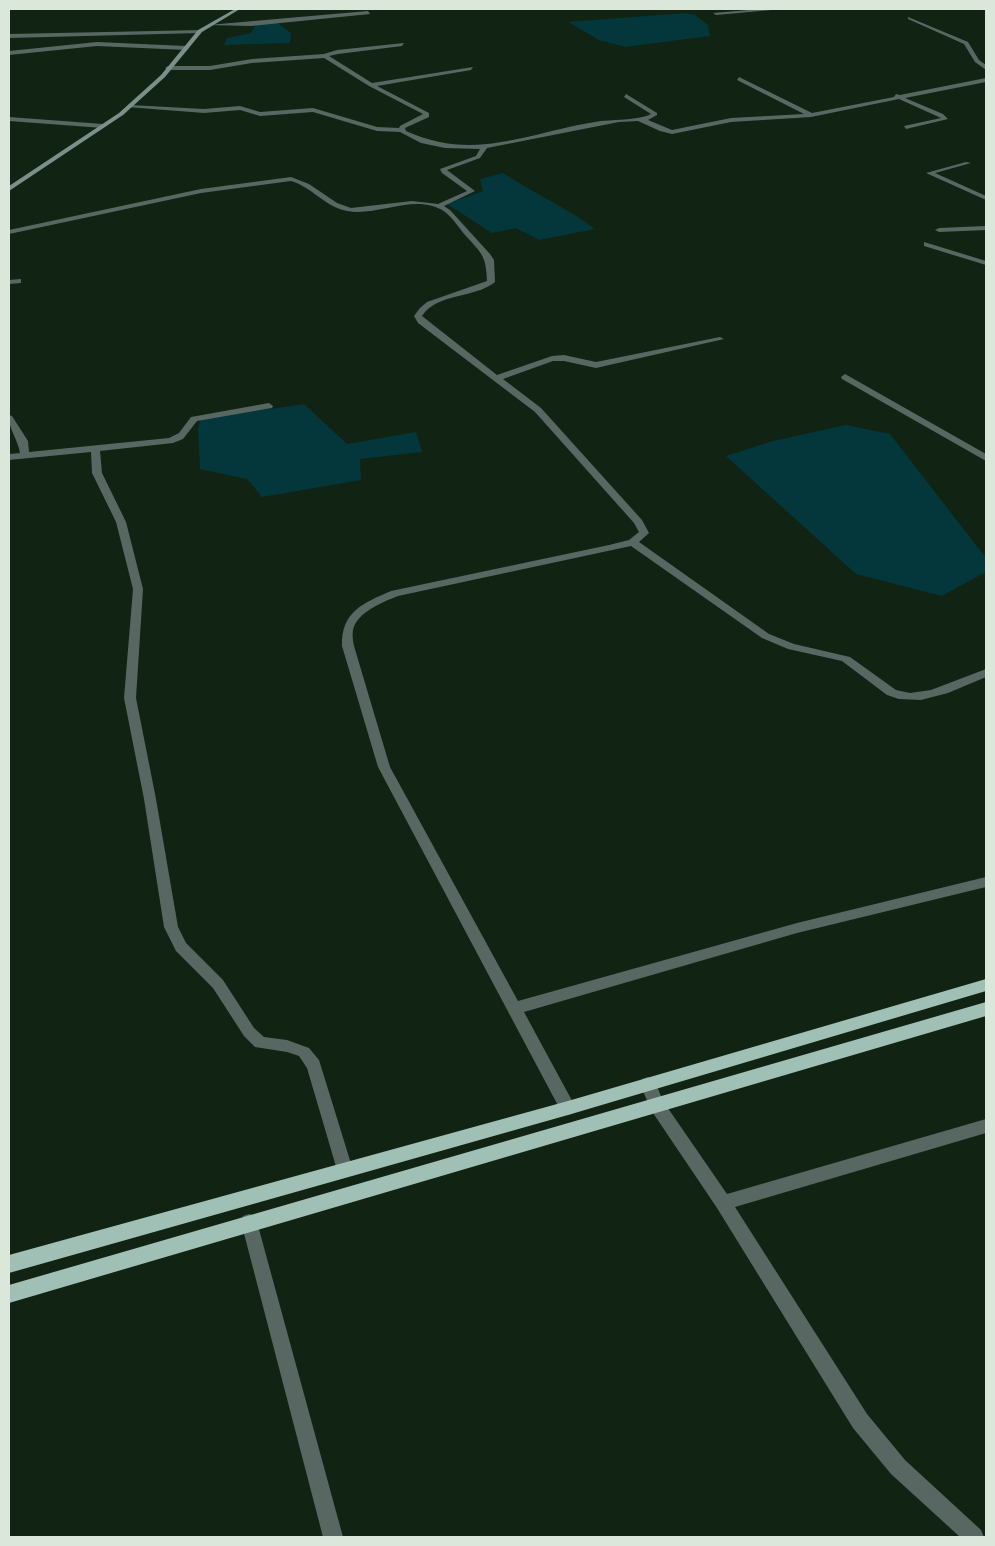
<!DOCTYPE html>
<html>
<head>
<meta charset="utf-8">
<style>
  body { margin:0 }
  #map { position:relative; width:995px; height:1546px; overflow:hidden; background:#112312; font-family:"Space Grotesk",sans-serif }
  canvas { display:block }
  .frame { position:absolute; inset:0; border:10px solid #dce7dc; pointer-events:none }
</style>
</head>
<body>
<div id="map">
<canvas width="995" height="1546"></canvas>
<div class="frame"></div>
</div>
<script>
const context = document.querySelector('canvas').getContext('2d');
context.lineJoin = 'round';
function fill(path, color) {
  context.fillStyle = color;
  context.fill(path, 'evenodd');
}
fill(new Path2D(`
  M686,13l9,2 13,10 2,11 -85,11 -26,-7 -31,-18z
  M276,22l15,11 -1,10 -66,2 3,-7 24,-5 5,-9z
  M503,173c30,20 63,34 92,56l-56,11 -23,-12 -24,5 -45,-29 36,-13 -3,-12z
  M304,404l43,40 69,-12 6,20 -62,7 1,21 -99,17 -15,-18 -47,-10 -2,-41 3,-9z
  M846,425l44,9 96,124v14l-44,24 -86,-22 -130,-118 47,-15z`), '#04373b');
fill(new Path2D(`
  M761,9h22l-67,6 -3,-2z
  M368,11l2,3 -119,12 -43,-1z
  M908,17l60,25 11,18 7,5v5l-11,-8 -11,-18 -56,-25z
  M202,30l-2,3 -191,5v-4z
  M97,42l89,4 3,2 -3,2 -89,-4 -88,9v-4z
  M404,43l-2,3 -64,8 -9,2 43,27 101,-16 -2,3 -94,16 52,27v4l-24,11 1,3c68,31 121,2 189,-9 16,-3 43,-1 56,-8l-27,-17 2,-3 31,19v2l-9,5 24,10 59,-12 73,-4 -67,-34 2,-3 73,36 82,-16 2,-3 4,1 86,-17v4l-81,16 38,16 5,5 -42,10 -2,-3 37,-8 -42,-19 -88,18 -80,5 -59,12 -12,-3 -22,-10 -19,1 -132,26 -7,10 -33,12 28,21 -31,15 6,4 40,44 4,6 1,22c-21,17 -57,10 -73,34l75,59 55,-19 12,-1 32,7 124,-25 4,2 -128,29 -32,-7h-11l-50,18 38,29 101,112 7,13 -10,9 130,92 25,10 56,13 46,33 14,3 21,-3 55,-21v8l-38,16 -27,7 -22,-1 -12,-4 -45,-34 -54,-12 -26,-11 -131,-92 -233,50c-15,6 -41,16 -45,34 -1,5 0,11 1,16l36,121 128,234 279,-78 189,-46v10l-189,46 -273,79 52,96 -2,5 -6,2 -6,-2 -184,-346 -36,-121c-1,-34 21,-43 49,-55l218,-46 20,-5 10,-8 -5,-9 -99,-111 -117,-89 -4,-7 6,-8 7,-6 60,-21c-1,-26 -5,-27 -22,-46 -6,-7 -12,-17 -20,-23 -29,-20 -66,5 -98,-1 -22,-4 -35,-24 -56,-30l-90,12 -192,41v-4l192,-41 90,-12 18,7 28,19 14,5 61,-7 26,3 29,-13 -25,-18 -2,-4 36,-13 4,-7 -35,-1 -24,-5 -21,-11 -23,-1 -64,-19 -53,4 -20,-6 -36,3 -77,-6 3,-2 74,4 36,-3 20,6 53,-4 64,19 22,1 1,-2 23,-12 -54,-28 -45,-28 -72,5 -42,7h-42l-3,-2 3,-2h42l42,-7 72,-5 13,-4z
  M9,117l94,7 3,2 -3,2 -94,-7z
  M966,162l5,1 -36,10 51,23v4l-60,-27z
  M986,226v4l-47,2 -4,-2 4,-2z
  M924,242l62,19v4l-62,-19z
  M21,279v4l-12,1v-4z
  M845,374l141,80v7l-144,-82 -1,-2z
  M269,403l4,3 -1,2 -75,13 -14,18 -10,4 -73,8 2,22 24,49 17,67 -7,109 20,101 22,128 8,16 37,37 31,48 10,9 23,3 22,8 10,12 34,110 -2,5 -6,2 -6,-2 -2,-5 -30,-102 -8,-12 -12,-4 -32,-5 -11,-11 -31,-48 -37,-37 -12,-24 -20,-128 -20,-101 9,-109 -17,-67 -24,-49 -1,-21 -82,8v-6l11,-1c-2,-14 -12,-24 -11,-38l3,1 16,25 1,11 140,-14 10,-5 12,-16z
  M648,1077l6,2 9,22 64,93 259,-75v14l-251,74 132,207 38,46 76,70 3,7h-24l-69,-63 -38,-46 -136,-220 -66,-98 -11,-26 2,-5z
  M249,1214l6,2 2,6 86,315h-20l-82,-315 2,-6z`), '#596762');
fill(new Path2D(`
  M235,9h5l-38,23 -37,45 -42,38 -114,76v-5l110,-73 42,-38 37,-45z`), '#7b908a');
fill(new Path2D(`
  M986,979v12l-418,124 -559,158v-18l559,-154z
  M986,1002v14l-977,287v-18z`), '#a0c0b6');
</script>
</body>
</html>
